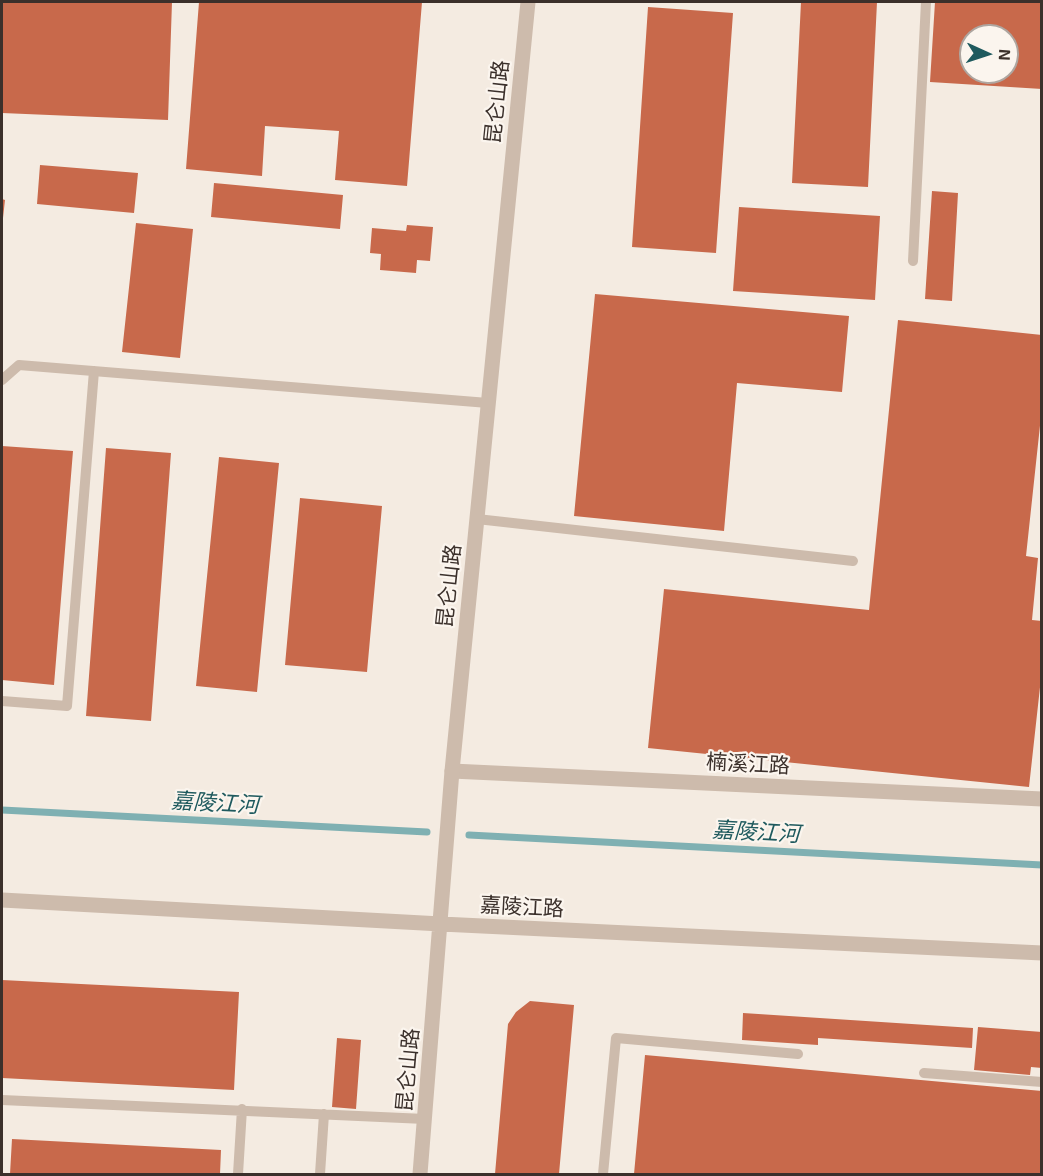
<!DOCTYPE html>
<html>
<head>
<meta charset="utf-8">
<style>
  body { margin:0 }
  #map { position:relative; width:1043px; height:1176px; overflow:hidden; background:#f4ebe1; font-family:"Exo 2",sans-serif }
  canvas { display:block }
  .frame { position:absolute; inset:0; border:3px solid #3b302b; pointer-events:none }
  .north { position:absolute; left:959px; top:24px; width:60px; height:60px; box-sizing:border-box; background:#fbf5ee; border:2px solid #aea6a0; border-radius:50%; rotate:93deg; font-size:16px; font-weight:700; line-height:24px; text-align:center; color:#3b302b }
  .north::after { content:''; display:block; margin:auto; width:21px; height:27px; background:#1f5a5e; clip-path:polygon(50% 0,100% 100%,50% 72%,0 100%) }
</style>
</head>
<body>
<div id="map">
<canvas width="1043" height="1176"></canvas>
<div class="frame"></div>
<div class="north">N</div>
</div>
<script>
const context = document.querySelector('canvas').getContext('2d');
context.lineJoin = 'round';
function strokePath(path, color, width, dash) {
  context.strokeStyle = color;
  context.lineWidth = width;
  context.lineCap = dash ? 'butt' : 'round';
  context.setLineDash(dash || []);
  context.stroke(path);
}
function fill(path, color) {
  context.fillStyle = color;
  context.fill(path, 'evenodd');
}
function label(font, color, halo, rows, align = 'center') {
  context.font = font + ' "Exo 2","Noto Sans SC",sans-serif';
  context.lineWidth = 4.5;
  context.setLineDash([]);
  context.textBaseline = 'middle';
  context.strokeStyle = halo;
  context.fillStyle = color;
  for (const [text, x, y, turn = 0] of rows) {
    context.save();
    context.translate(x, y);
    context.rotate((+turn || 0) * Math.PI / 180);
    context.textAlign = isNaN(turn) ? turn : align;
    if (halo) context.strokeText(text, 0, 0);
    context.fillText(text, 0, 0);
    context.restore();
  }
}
strokePath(new Path2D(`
  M2,810l425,22
  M469,835l573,30`), '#7fb0b2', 7);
fill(new Path2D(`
  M2,2h170l-4,118 -166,-7z
  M199,2h223l-15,184 -72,-6 4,-49 -74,-5 -3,50 -76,-7z
  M801,2h76l-9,185 -76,-4z
  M935,2h107v87l-112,-7zM971,36h36v36h-36z
  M648,7l85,6 -17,240 -84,-6z
  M40,165l98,8 -4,40 -97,-9z
  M214,183l129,12 -3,34 -129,-12z
  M932,191l26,2 -6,108 -27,-2z
  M2,199l3,1 -2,18h-1z
  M739,207l141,9 -5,84 -142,-9z
  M136,223l57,6 -13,129 -58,-6z
  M407,225l26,2 -3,34 -13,-1 -1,13 -36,-3 1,-16 -11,-1 2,-25 34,3z
  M595,294l254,22 -7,76 -105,-9 -13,148 -150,-15z
  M898,320l144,15v72l-16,149 12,2 -6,62 10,1v48l-13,118 -381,-39 16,-159 205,21z
  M2,446l71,5 -19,234 -52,-5z
  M106,448l65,5 -20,268 -65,-5z
  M219,457l60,6 -22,229 -61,-6z
  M300,498l82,8 -15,166 -82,-7z
  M2,980l237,12 -5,98 -232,-12z
  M530,1001l44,4 -15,169h-64l13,-150 8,-12z
  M743,1013l230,15 -1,20 -154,-10v7l-76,-5z
  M978,1027l64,5v36l-11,-1 -1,8 -56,-5z
  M337,1038l24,2 -5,69 -24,-2z
  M645,1055l397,36v83h-408z
  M12,1139l209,11 -1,24h-210z`), '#c8694b');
strokePath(new Path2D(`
  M913,261l13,-259
  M2,380l17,-15 469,38
  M477,519l376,42
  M2,701l65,5 27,-335
  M924,1073l118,9
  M2,1100l423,19
  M238,1174l4,-65
  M320,1174l4,-60
  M603,1174l13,-136 182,16`), '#cdbbac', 10);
strokePath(new Path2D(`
  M452,771l590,28`), '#cdbbac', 15);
strokePath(new Path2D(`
  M2,900l439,24 601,29
  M420,1174l32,-403 76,-769`), '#cdbbac', 15);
label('21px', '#3b302b', '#fbf5ee', [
  ["昆仑山路",497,102,-84],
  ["昆仑山路",449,586,-84],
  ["楠溪江路",748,764,3],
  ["嘉陵江路",522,907,3],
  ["昆仑山路",408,1070,-85]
]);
label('italic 22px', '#1f5a5e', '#fbf5ee', [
  ["嘉陵江河",215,803,3],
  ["嘉陵江河",756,832,3]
]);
</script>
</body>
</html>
